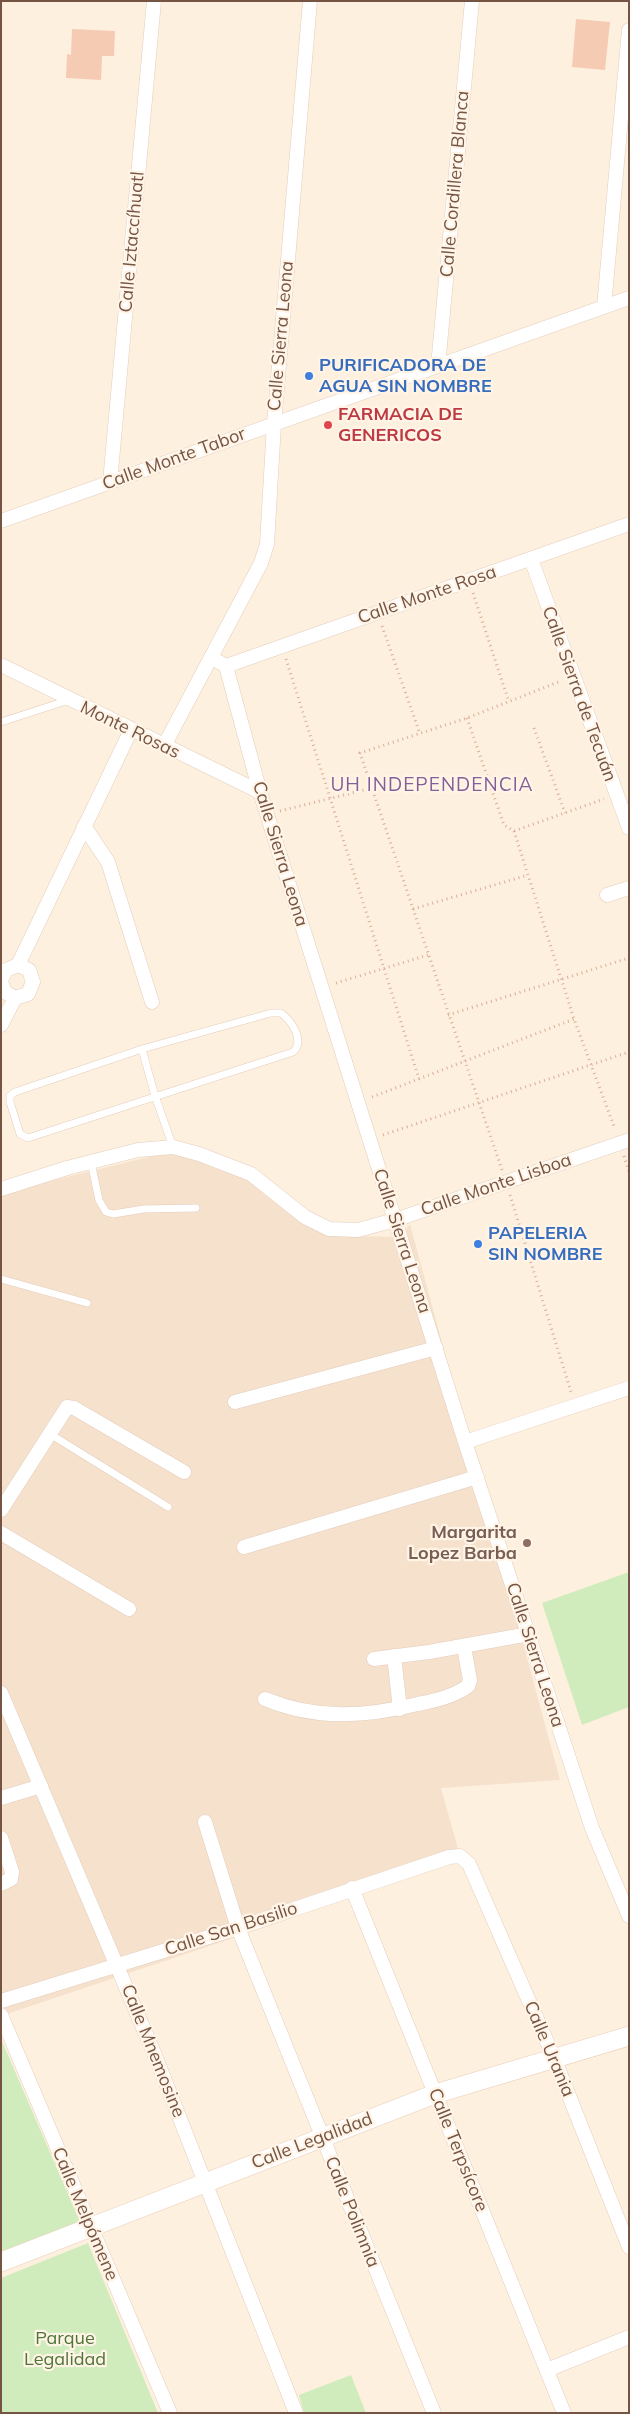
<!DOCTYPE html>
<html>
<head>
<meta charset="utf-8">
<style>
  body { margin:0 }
  #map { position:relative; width:630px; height:2414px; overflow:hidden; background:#fef0de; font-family:Mulish,sans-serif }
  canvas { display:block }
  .frame { position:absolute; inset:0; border:2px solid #755444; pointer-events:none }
</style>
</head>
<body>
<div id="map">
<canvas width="630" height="2414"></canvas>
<div class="frame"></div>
</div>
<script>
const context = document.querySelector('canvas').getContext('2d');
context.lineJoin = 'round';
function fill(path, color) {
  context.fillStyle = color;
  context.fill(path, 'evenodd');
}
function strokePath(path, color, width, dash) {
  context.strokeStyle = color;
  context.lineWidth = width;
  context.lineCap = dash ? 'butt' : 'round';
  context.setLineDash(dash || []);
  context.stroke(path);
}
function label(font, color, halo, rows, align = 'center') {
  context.font = font + ' Mulish,sans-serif';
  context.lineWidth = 4.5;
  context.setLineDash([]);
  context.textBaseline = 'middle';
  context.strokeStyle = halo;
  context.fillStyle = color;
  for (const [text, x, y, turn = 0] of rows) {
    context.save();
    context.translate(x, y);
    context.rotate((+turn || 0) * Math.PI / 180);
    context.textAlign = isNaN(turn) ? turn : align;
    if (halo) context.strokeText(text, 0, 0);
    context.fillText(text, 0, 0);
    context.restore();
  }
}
fill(new Path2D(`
  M181,1149l84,37 88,50 47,1 10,-13 150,556 -119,8 19,68 -185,68 -274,92v-823z`), '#f6e1cc');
fill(new Path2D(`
  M629,1572v135l-47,18 -40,-122z
  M1,2039l80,185 -80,28z
  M88,2243l70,170h-157v-135z
  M351,2375l15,38h-62l-5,-18z`), '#d1ecbc');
fill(new Path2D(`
  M576,19l34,3 -5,48 -33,-3z
  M72,29l43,2 -1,25h-12l-1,24 -35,-2 1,-24 4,1z`), '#f5cbb3');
const lane = new Path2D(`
  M1,722l68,-22
  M271,1013h10c11,8 24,28 12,39l-265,86 -8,-4 -10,-32v-6l5,-4 127,-43z
  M142,1049l13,47 18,51
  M91,1162l8,38 7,12 7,2 31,-5 52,-1
  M1,1279l86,24
  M50,1434l118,73`);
const street = new Path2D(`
  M604,307l25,-277
  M438,366l34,-365
  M110,482l44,-481
  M1,521l628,-223
  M531,559l98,269
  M212,658l14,8 34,126 205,650 127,386 37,88
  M1,665l259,127
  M226,666l403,-142
  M164,746l97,-183 6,-19 7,-120 36,-423
  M84,826l24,36 44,140
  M607,895l22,-7
  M18,965l113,-235
  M1,980l5,-10 12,-5 11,5 4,12 -5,12 -13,4 -10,-6 -4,-10
  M1,1025l14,-27
  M1,1189l66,-21 71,-18 35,-3 26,7 52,20 54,43 24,12 29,1 37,-10 234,-80
  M235,1402l201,-54
  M465,1442l164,-54
  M1,1510l66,-103 7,1 110,64
  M1,1533l128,76
  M244,1547l233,-70
  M394,1656l6,53
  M374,1659l55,-7 100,-18
  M1,1693l155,365 140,355
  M265,1699c51,21 100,18 153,5 16,-3 37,-8 50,-18l2,-6 -6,-33
  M1,1798l40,-12
  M205,1822l33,106 196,485
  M1,1838l11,34 -1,7 -10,5
  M352,1888l212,525
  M1,2001l237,-73 211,-71 11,-1 9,8 85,194 75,189
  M1,2015l169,398
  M547,2370l82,-33`);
const secondary = new Path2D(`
  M1,2262l434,-168 194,-58`);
strokePath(lane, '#e4cdbc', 8);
strokePath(street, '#e4cdbc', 15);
strokePath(secondary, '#eaceb9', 20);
strokePath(new Path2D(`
  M473,593l36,109
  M382,626l38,108
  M286,659l133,420
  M467,718l37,107 10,6 90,-32
  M534,728l31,85
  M280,811l92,-23
  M514,831l60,188 41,110
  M413,909l115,-34
  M336,983l92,-28
  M448,1015l181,-57
  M372,1097l202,-78
  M383,1135l246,-83
  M624,1156l5,16
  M502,1170l-142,-417 107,-35 94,-37
  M510,1195l61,197`), '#daae97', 3, [1, 4]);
strokePath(lane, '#fff', 7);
strokePath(street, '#fff', 14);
strokePath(secondary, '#fff', 19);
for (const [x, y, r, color] of [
  [309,376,5,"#3f7fe0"],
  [328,425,5,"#e0444e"],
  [478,1244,5,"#3f7fe0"],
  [527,1543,5,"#8d6e63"]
]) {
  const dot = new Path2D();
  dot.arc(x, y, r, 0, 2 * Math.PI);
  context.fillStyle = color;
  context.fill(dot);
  strokePath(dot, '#fff4e6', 2);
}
label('18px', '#755444', '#fff4e6', [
  ["Calle Cordillera Blanca",455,184,-85],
  ["Calle Iztaccíhuatl",132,242,-85],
  ["Calle Sierra Leona",281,336,-85],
  ["Calle Monte Tabor",174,459,-20],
  ["Calle Monte Rosa",427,595,-19],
  ["Calle Sierra de Tecuán",579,694,70],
  ["Monte Rosas",130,730,26],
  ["Calle Sierra Leona",280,854,73],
  ["Calle Monte Lisboa",496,1185,-19],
  ["Calle Sierra Leona",402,1241,72],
  ["Calle Sierra Leona",535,1655,72],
  ["Calle San Basilio",231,1929,-18],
  ["Calle Urania",549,2049,67],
  ["Calle Mnemosine",153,2051,68],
  ["Calle Legalidad",312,2141,-21],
  ["Calle Terpsícore",458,2150,68],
  ["Calle Polimnia",352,2212,68],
  ["Calle Melpómene",85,2214,67]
]);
label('bold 18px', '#366cbe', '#fff4e6', [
  ["PURIFICADORA DE",319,366],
  ["AGUA SIN NOMBRE",319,387],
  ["PAPELERIA",488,1234],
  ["SIN NOMBRE",488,1255]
], 'left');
label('bold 18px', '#be3a42', '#fff4e6', [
  ["FARMACIA DE",338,415],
  ["GENERICOS",338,436]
], 'left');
label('bold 18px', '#785e54', '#fff4e6', [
  ["Margarita",517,1533],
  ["Lopez Barba",517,1554]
], 'right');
label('18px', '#4e7639', '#fff4e6', [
  ["Parque",65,2339],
  ["Legalidad",65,2360]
]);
context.letterSpacing = '1px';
label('19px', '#835f99', '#fff4e6', [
  ["UH INDEPENDENCIA",432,785]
]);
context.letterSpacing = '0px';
</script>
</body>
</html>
